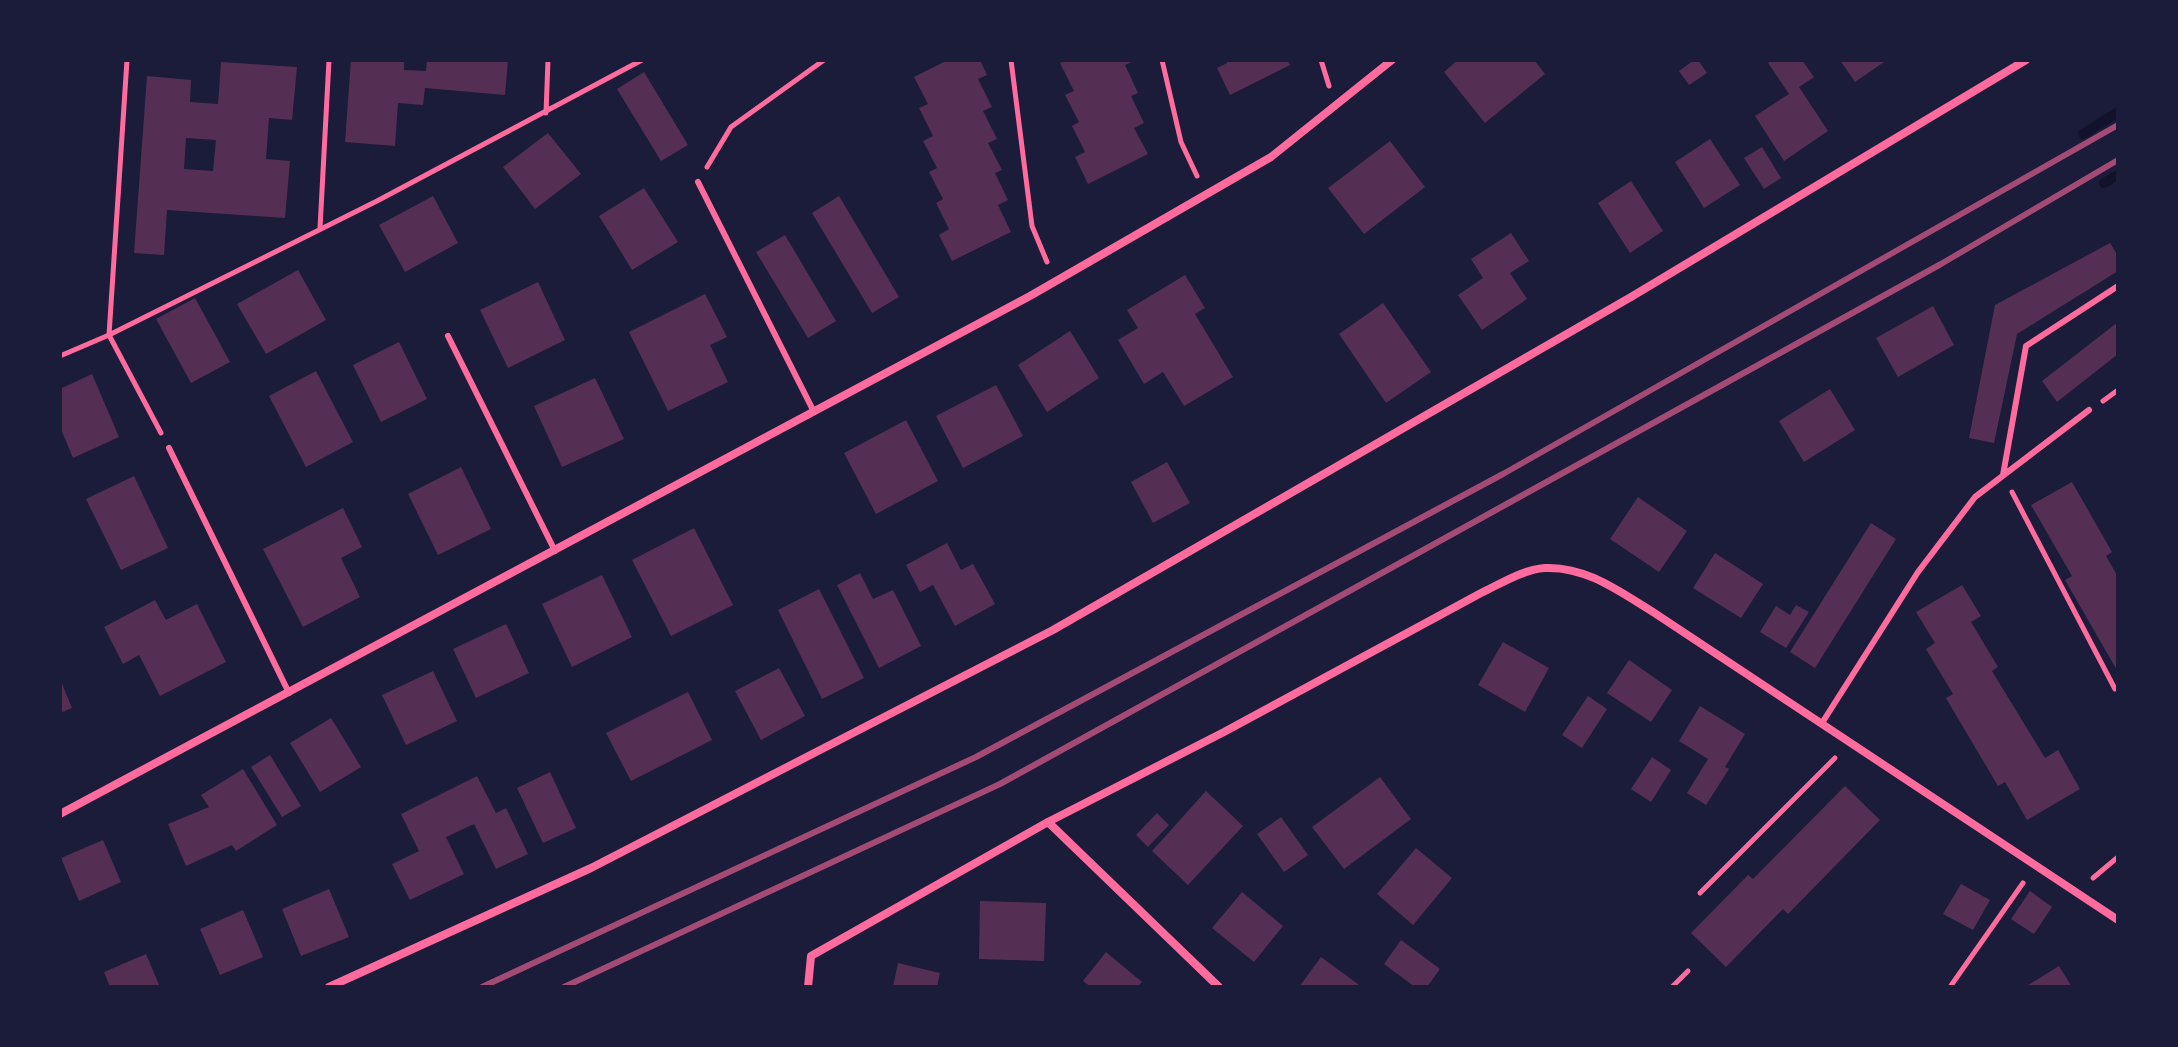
<!DOCTYPE html>
<html>
<head>
<meta charset="utf-8">
<style>
  body { margin:0 }
  #map { position:relative; width:2178px; height:1047px; overflow:hidden; background:#1b1b3a; font-family:"Space Grotesk",sans-serif }
  canvas { display:block }
  .frame { position:absolute; inset:0; border:62px solid #1b1b3a; pointer-events:none }
</style>
</head>
<body>
<div id="map">
<canvas width="2178" height="1047"></canvas>
<div class="frame"></div>
</div>
<script>
const context = document.querySelector('canvas').getContext('2d');
context.lineJoin = 'round';
function strokePath(path, color, width, dash) {
  context.strokeStyle = color;
  context.lineWidth = width;
  context.lineCap = dash ? 'butt' : 'round';
  context.setLineDash(dash || []);
  context.stroke(path);
}
function fill(path, color) {
  context.fillStyle = color;
  context.fill(path, 'evenodd');
}
strokePath(new Path2D(`
  M2083,134l35,-22
  M2104,183l14,-8`), '#12122b', 10);
fill(new Path2D(`
  M351,60h53v10l22,1 1,-11h81l-3,35 -80,-7 -2,17 -25,-2 -3,43 -50,-4z
  M948,60h32l7,15 -9,4 14,28 -9,4 14,28 -9,4 14,27 -7,3 13,27 -10,5 13,27 -59,29 -13,-26 10,-6 -13,-26 7,-4 -14,-27 8,-4 -14,-27 10,-5 -14,-28 9,-4 -14,-27z
  M1066,60h70l-11,5 13,28 -7,3 13,27 -10,5 14,26 -60,30 -13,-27 10,-5 -13,-26 7,-4 -14,-27 9,-4 -14,-28z
  M1226,60h61l3,5 -60,30 -13,-27 10,-5z
  M1458,60h76l11,14 -60,49 -41,-51z
  M1694,60h4l9,13 -18,12 -10,-14z
  M1773,60h29l12,17 -15,10 29,44 -44,30 -29,-45 34,-22 -21,-31z
  M1840,60h47l-32,22z
  M221,62l76,5 -5,53 -23,-2 -3,41 24,2 -5,57 -118,-8 -3,45 -30,-2 13,-177 44,4 -1,22 28,2zM186,138l30,2 -3,31 -29,-2z
  M644,72l44,73 -27,16 -44,-72z
  M548,133l33,41 -46,35 -32,-42z
  M1710,139l30,46 -36,23 -29,-46z
  M1390,141l35,46 -61,47 -36,-46z
  M1762,147l19,31 -17,11 -20,-31z
  M1631,181l32,50 -33,22 -32,-50z
  M644,188l34,54 -46,28 -33,-54z
  M433,196l25,47 -53,29 -26,-47z
  M839,196l60,101 -27,16 -60,-100z
  M1511,233l18,28 -19,12 17,26 -45,31 -24,-35 25,-17 -12,-19z
  M785,235l51,86 -28,17 -52,-86z
  M2110,243l8,13v15l-101,63 -23,109 -25,-5 26,-133z
  M298,270l28,50 -60,34 -29,-50z
  M1185,275l20,33 -10,6 38,63 -49,29 -21,-34 -19,12 -26,-44 20,-12 -11,-18z
  M538,282l27,58 -57,28 -28,-58z
  M705,294l22,43 -17,8 18,37 -60,29 -39,-79z
  M195,298l35,64 -39,21 -35,-64z
  M1383,303l48,69 -45,31 -47,-69z
  M1933,306l21,39 -56,32 -22,-39z
  M2118,322v32l-61,48 -15,-21z
  M1070,331l29,47 -52,34 -29,-47z
  M399,342l28,57 -46,23 -28,-57z
  M316,371l37,71 -47,25 -37,-71z
  M92,374l27,63 -46,21 -13,-31v-38z
  M595,378l29,61 -62,28 -28,-61z
  M996,385l27,51 -60,32 -27,-52z
  M1830,389l25,41 -51,32 -25,-41z
  M906,420l32,61 -62,33 -32,-61z
  M1167,462l23,41 -37,20 -22,-41z
  M461,467l30,62 -53,26 -30,-61z
  M134,476l34,72 -47,22 -35,-71z
  M2072,482l40,70 -6,4 12,21v95l-53,-92 7,-4 -41,-71z
  M1638,497l49,34 -28,41 -49,-33z
  M343,508l19,39 -21,11 19,39 -57,30 -40,-78z
  M1871,523l25,16 -81,129 -25,-16z
  M694,528l39,77 -62,31 -39,-76z
  M947,543l14,27 12,-6 22,40 -40,22 -22,-41 -13,7 -14,-27z
  M1715,553l48,31 -22,34 -48,-30z
  M860,573l13,26 20,-9 28,56 -42,22 -42,-83z
  M602,575l30,62 -60,30 -30,-63z
  M1962,585l19,31 -10,6 27,45 -6,4 53,87 13,-8 22,39 -53,31 -22,-38 -7,4 -45,-76 -7,-12 7,-4 -27,-45 9,-6 -19,-31z
  M819,589l45,89 -42,21 -44,-89z
  M155,600l11,20 31,-16 29,58 -66,34 -21,-41 -16,9 -19,-37z
  M1796,605l13,7 -23,36 -26,-16 16,-26 14,9z
  M506,624l23,49 -53,25 -23,-49z
  M1503,642l46,26 -24,44 -47,-27z
  M1629,660l43,30 -21,32 -44,-29z
  M779,668l26,48 -44,24 -26,-49z
  M433,671l24,50 -51,24 -24,-50z
  M60,679l12,29 -12,5z
  M688,692l24,48 -81,41 -25,-48z
  M1588,696l19,13 -25,39 -20,-13z
  M1700,706l45,28 -20,33 4,2 -23,36 -19,-12 21,-34 -29,-18z
  M331,718l30,49 -41,25 -30,-49z
  M270,755l31,51 -19,11 -31,-50z
  M1652,757l19,13 -20,32 -20,-13z
  M243,769l34,56 -41,26 -4,-6 -46,21 -18,-42 41,-17 -8,-12z
  M550,772l26,56 -33,15 -26,-55z
  M477,776l19,37 10,-5 22,46 -32,15 -22,-45 -28,13 18,37 -54,26 -18,-36 27,-13 -18,-37z
  M1380,777l31,42 -67,50 -32,-42z
  M1845,786l35,34 -92,94 -5,-5 -57,58 -35,-34 57,-58 5,4z
  M1206,791l37,35 -55,59 -36,-34z
  M1157,813l12,12 -21,22 -12,-12z
  M1281,817l27,38 -24,17 -27,-38z
  M103,840l18,42 -42,19 -18,-43z
  M1416,848l36,30 -39,47 -36,-31z
  M1961,884l29,16 -17,30 -30,-16z
  M329,889l20,48 -48,19 -19,-47z
  M2030,891l22,16 -18,27 -23,-15z
  M1242,892l41,34 -29,36 -42,-34z
  M980,901l66,2 -2,58 -65,-2z
  M243,910l20,47 -43,18 -20,-46z
  M1401,940l39,29 -13,18h-12l-31,-23z
  M1106,952l36,30 -5,5h-46l-8,-6z
  M146,954l14,33h-50l-6,-15z
  M1321,957l41,30h-63z
  M898,963l42,10 -3,14h-44z
  M2059,966l13,21h-47z`), '#542f53');
strokePath(new Path2D(`
  M127,60l-18,275 52,98
  M1011,60l21,166 15,36
  M1162,60l19,82 16,34
  M1321,60l8,26
  M546,113l2,-53
  M707,167l24,-40 93,-67
  M320,228l9,-168
  M60,356l49,-21 268,-134 265,-141
  M2103,401l15,-11
  M2012,492l103,197
  M2093,878l25,-21
  M1700,893l135,-135
  M1672,987l16,-16
  M1950,987l73,-104`), '#ff6b9d', 5);
strokePath(new Path2D(`
  M698,182l116,230
  M448,336l107,215
  M169,448l120,245
  M2003,475l23,-129 92,-60
  M1822,723l96,-151 57,-75 114,-87`), '#ff6b9d', 6);
strokePath(new Path2D(`
  M60,814l970,-518 241,-139 121,-97
  M1048,822l171,165
  M329,987l262,-119 462,-238 578,-333 395,-237
  M808,987l3,-31 237,-134 176,-90 257,-139c19,-9 43,-24 64,-25 41,-2 75,24 108,44l465,308`), '#ff6b9d', 8);
strokePath(new Path2D(`
  M482,987l494,-230 527,-283 615,-349
  M564,987l436,-203 941,-520 177,-104`), '#a44b75', 6);
</script>
</body>
</html>
